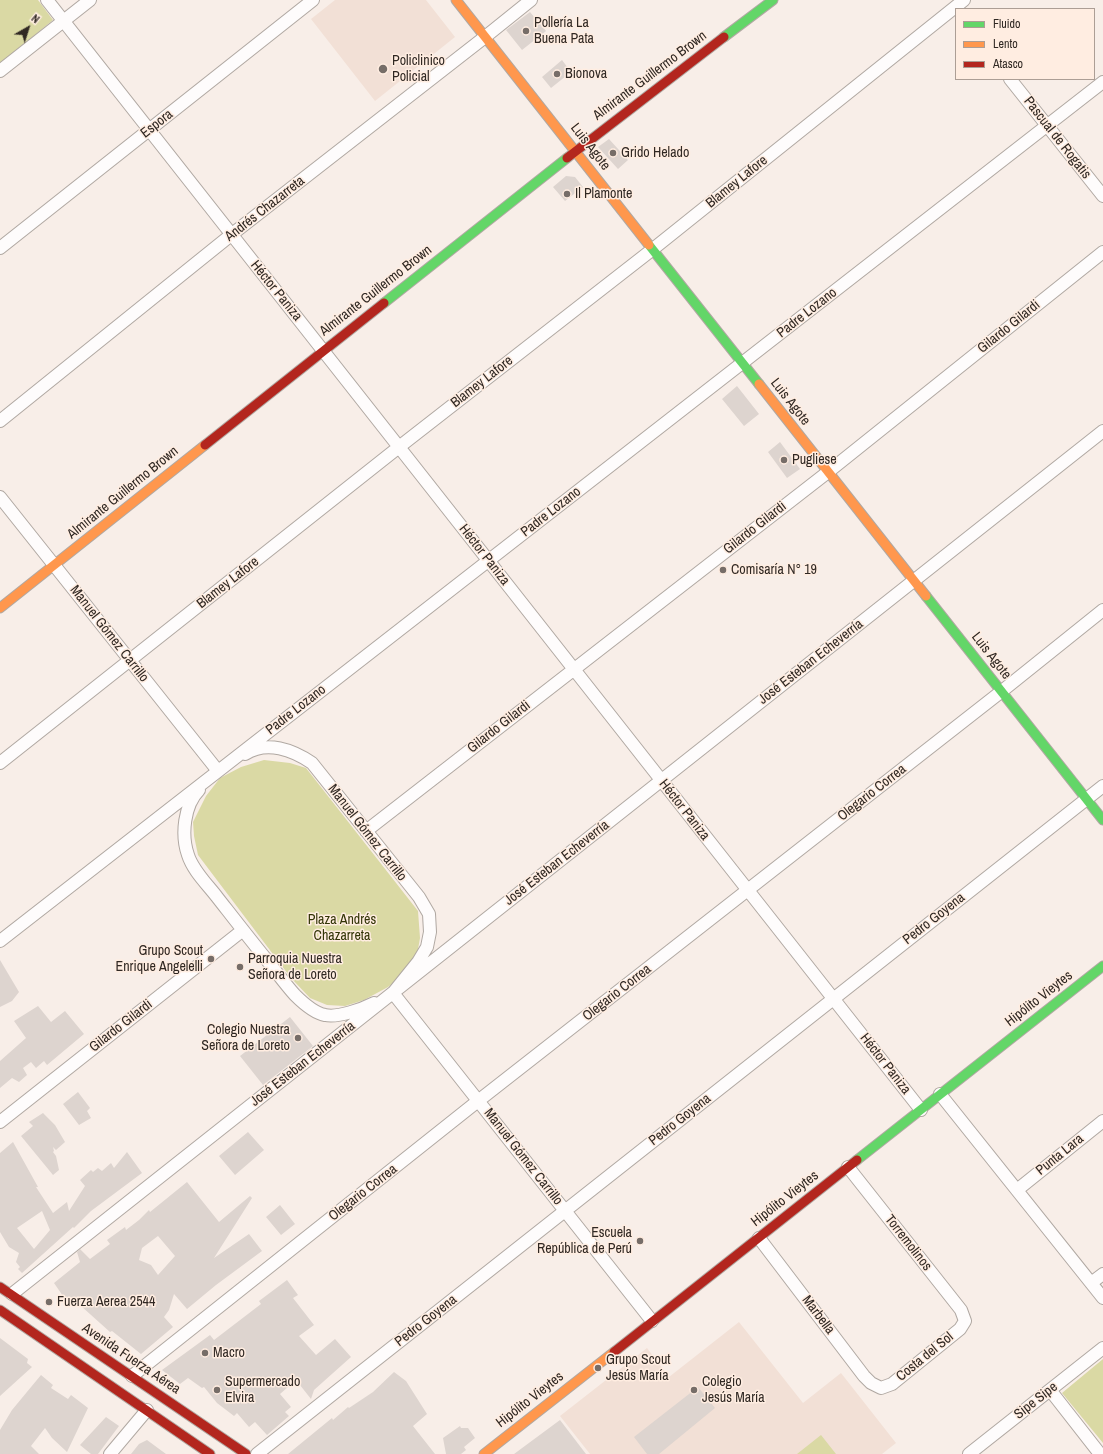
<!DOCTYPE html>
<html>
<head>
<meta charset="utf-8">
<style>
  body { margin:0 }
  #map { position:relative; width:1103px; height:1454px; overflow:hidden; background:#f8eee8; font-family:"Archivo Narrow",sans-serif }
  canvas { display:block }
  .legend { position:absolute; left:955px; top:8px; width:140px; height:72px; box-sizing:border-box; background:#ffede1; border:1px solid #ac9e95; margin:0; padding:5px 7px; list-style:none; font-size:12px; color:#302823 }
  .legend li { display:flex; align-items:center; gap:8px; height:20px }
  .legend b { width:20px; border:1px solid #ac9e95 }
  .north { position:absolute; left:8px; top:8px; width:40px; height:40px; -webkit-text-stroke:3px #ffede1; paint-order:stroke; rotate:39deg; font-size:11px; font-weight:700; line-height:16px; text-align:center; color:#302823 }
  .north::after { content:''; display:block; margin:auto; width:14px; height:18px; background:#302823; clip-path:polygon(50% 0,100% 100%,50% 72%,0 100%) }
</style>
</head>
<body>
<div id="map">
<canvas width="1103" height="1454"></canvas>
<ul class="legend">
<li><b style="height:5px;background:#63d668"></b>Fluido</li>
<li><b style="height:5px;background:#ff974d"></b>Lento</li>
<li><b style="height:5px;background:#b3261e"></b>Atasco</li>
</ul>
<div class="north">N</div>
</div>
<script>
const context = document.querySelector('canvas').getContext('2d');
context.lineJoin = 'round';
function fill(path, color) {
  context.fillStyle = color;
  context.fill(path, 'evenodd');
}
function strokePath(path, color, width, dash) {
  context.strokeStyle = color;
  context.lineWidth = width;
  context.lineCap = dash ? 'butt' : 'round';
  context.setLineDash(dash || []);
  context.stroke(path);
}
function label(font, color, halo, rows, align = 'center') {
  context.font = font + ' "Archivo Narrow",sans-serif';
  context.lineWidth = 3;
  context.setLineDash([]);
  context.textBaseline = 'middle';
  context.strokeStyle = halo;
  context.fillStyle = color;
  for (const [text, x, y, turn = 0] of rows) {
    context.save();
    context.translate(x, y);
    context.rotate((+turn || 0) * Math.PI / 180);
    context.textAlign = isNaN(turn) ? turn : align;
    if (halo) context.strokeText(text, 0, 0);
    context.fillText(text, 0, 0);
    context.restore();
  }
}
fill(new Path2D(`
  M335,0h91l29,37 -80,64 -64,-82z
  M739,1322l64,81 38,-30 55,70 -14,11h-292l-30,-38 87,-68 22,29z`), '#f2e0d6');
fill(new Path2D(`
  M0,0h38l15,20 -53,44z
  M264,760l26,3 16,5 112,143 2,27 -3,17 -13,19 -16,13 -24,13 -19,6 -18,-1 -17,-7 -19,-20 -93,-123 -4,-19 -1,-14 13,-26 14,-18 21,-11z
  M1103,1359v84l-41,-50z
  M821,1435l15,19h-39z`), '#dad9a4');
fill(new Path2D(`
  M530,12l16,19 -24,19 -16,-20z
  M562,60l9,12 -20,16 -9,-11z
  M609,139l19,21 -10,9 -20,-22z
  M566,176l9,1 8,10 -18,14 -12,-14z
  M737,386l22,28 -15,12 -22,-27z
  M780,442l20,27 -13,9 -19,-26z
  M0,960l19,32 -7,9 -12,6z
  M38,1006l13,16 14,-11 19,23 -37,31 -3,-4 -8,7 -5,-6 -8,6 4,7 -8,7 -7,-4 -12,10v-27l26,-23 -12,-17z
  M290,1017l23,29 -50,39 -23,-29z
  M78,1092l12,16 -3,3 4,7 -12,7 -16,-21z
  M43,1113l12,12 10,17 -9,8 -3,-3 1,4 -1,1 3,4 3,14 -6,5 -32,-39 12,-10 -4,-4z
  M248,1132l16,18 -29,25 -16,-19z
  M13,1142l25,45h-2l17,26 14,-11 2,9 16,-25 -5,-6 11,-10 2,2 5,-4 4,3 9,-8 3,5 13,-16 15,21 -51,38 -17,17 -1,-1 -51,46 -4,-4 2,-2 -4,-5 3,-9 -10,-6 -9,-15v-79zM42,1211l8,19 -16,19 -17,-21z
  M187,1182l32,40 31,-26 2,2 -38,60 35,-24 13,17 -46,34 -29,24 -13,-15 -5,16 -5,7 9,10 -32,27 -29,-23 -2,1 -29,-26 -11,-7h-5l-11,-16 26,-21 -3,-10 3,-3 10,10 20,-15 -3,-4 18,-13 1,3 13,-10 10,-10 1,2zM158,1236l17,20 -17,19 -7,-10 -12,-5 3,-12z
  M280,1205l15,19 -14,11 -15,-18z
  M287,1280l11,15 -5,3 21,27 -15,11 17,19 19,-16 16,18 -37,33 -3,9 -15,-19 -16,14 11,13 -6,5 4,4 -22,19 -12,-13 -6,5 -12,-14 -3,3 -17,-13 -13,-16 -2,1 -14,-10 -8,6 -18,-14 48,-35 4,5 47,-36 -2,-3z
  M0,1338l28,21 -1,4 5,4 -32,29z
  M394,1372l12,9 21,33 -14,12 22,28h-147l44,-36 1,2 15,-13 1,1 24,-16z
  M41,1375l12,10 -2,3 17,11 3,-4 17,13 -21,44 -15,-14 -7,-10 -14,18 8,8h-39v-24l12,-20z
  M698,1387l17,21 -56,46h-12l-13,-17z
  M106,1417l13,9 -21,28h-7l-11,-9z
  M560,1420l26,34h-72z
  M460,1426l1,2h7l7,10 -11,9 2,3 -5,4h-15l-3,-16z
  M147,1440l19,14h-35l8,-10z`), '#ddd4cf');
const street = new Path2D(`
  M47,0l874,1110
  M0,71l90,-71
  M1010,79l93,117
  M0,248l313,-248
  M0,421l231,-186 254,-198 46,-37
  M0,497l218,274
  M245,754c22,-14 48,-4 67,9l107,134 10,17 1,18 -3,15 -9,15 -25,31 259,328
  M0,763l399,-316 254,-198 311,-249
  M199,790c-15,15 -18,45 -11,65 5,16 20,30 29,42 18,23 35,45 53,67 8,10 16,21 25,31 7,7 19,18 30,20 13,3 37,-6 49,-12
  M366,831l462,-359 275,-220
  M0,941l1103,-859
  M940,1094l163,204
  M0,1122l243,-192
  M1017,1190l86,-69
  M759,1238l105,138 7,7 10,5 11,-4 68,-55 5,-8 -4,-11 -113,-143
  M1091,1283l12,-9
  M12,1294l1091,-863
  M132,1376l346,-275 524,-410 101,-81
  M1050,1390l50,64
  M110,1454l37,-44
  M257,1454l846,-668
  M969,1454l134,-106`);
const fast = new Path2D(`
  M724,37l49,-37
  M649,245l110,139
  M384,303l183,-145
  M926,596l177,224
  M857,1160l246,-194`);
const slow = new Path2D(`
  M456,0l193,245
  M759,384l167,212
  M0,608l205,-163
  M484,1454l130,-102`);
const jam = new Path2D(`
  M567,158l157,-121
  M205,445l179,-142
  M0,1287l246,167
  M0,1310l210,144
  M614,1352l243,-192`);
strokePath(street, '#b0a8a2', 14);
strokePath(fast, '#b0a8a2', 11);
strokePath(slow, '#b0a8a2', 11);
strokePath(jam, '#b0a8a2', 11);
strokePath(street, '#fefcfc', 12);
strokePath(fast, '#63d668', 9);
strokePath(slow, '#ff974d', 9);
strokePath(jam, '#b3261e', 9);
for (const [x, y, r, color] of [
  [526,31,4,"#766d68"],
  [383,69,5,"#766d68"],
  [557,74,4,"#766d68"],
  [613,153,4,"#766d68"],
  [567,194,4,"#766d68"],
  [784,460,4,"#766d68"],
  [723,570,4,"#766d68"],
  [211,959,4,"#766d68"],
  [240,967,4,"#766d68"],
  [298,1038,4,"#766d68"],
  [640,1241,4,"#766d68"],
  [49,1302,4,"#766d68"],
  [205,1353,4,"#766d68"],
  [598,1368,4,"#766d68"],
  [217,1390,4,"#766d68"],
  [694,1390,4,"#766d68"]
]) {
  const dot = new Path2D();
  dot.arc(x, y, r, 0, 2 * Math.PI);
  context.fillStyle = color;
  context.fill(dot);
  strokePath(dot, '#ffede1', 1.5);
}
label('14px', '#302823', '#ffede1', [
  ["Pollería La",534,23],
  ["Buena Pata",534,39],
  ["Policlinico",392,61],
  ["Policial",392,77],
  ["Bionova",565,74],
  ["Grido Helado",621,153],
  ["Il Plamonte",575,194],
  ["Pugliese",792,460],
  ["Comisaría N° 19",731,570],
  ["Grupo Scout",203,951,"right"],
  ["Enrique Angelelli",203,967,"right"],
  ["Parroquia Nuestra",248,959],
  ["Señora de Loreto",248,975],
  ["Colegio Nuestra",290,1030,"right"],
  ["Señora de Loreto",290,1046,"right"],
  ["Escuela",632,1233,"right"],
  ["República de Perú",632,1249,"right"],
  ["Fuerza Aerea 2544",57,1302],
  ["Macro",213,1353],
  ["Grupo Scout",606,1360],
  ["Jesús María",606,1376],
  ["Supermercado",225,1382],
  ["Elvira",225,1398],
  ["Colegio",702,1382],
  ["Jesús María",702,1398]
], 'left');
label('14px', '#302823', '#ffede1', [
  ["Almirante Guillermo Brown",650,76,-37],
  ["Espora",157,124,-38],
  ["Pascual de Rogatis",1057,138,52],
  ["Luis Agote",590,147,52],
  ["Blamey Lafore",737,182,-39],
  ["Andrés Chazarreta",265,209,-38],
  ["Héctor Paniza",276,291,51],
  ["Almirante Guillermo Brown",376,291,-38],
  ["Padre Lozano",807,313,-38],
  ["Gilardo Gilardi",1009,327,-39],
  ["Blamey Lafore",482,382,-38],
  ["Luis Agote",790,402,52],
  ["Almirante Guillermo Brown",123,493,-39],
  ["Padre Lozano",551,512,-38],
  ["Gilardo Gilardi",755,528,-38],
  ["Héctor Paniza",484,555,52],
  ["Blamey Lafore",228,583,-38],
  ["Manuel Gómez Carrillo",109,634,52],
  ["Luis Agote",991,656,52],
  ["José Esteban Echeverría",811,662,-38],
  ["Padre Lozano",296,710,-38],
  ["Gilardo Gilardi",499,727,-38],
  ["Olegario Correa",872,793,-38],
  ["Héctor Paniza",684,810,52],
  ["Manuel Gómez Carrillo",367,833,52],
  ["José Esteban Echeverría",557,863,-38],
  ["Pedro Goyena",934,919,-38],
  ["Olegario Correa",617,993,-38],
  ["Hipólito Vieytes",1039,999,-38],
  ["Gilardo Gilardi",121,1026,-38],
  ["José Esteban Echeverría",303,1064,-38],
  ["Héctor Paniza",885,1064,52],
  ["Pedro Goyena",680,1120,-38],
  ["Punta Lara",1060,1155,-39],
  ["Manuel Gómez Carrillo",523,1157,52],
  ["Olegario Correa",363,1193,-38],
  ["Hipólito Vieytes",785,1199,-38],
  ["Torremolinos",908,1243,52],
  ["Marbella",818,1315,53],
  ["Pedro Goyena",426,1321,-38],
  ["Costa del Sol",925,1357,-39],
  ["Avenida Fuerza Aérea",131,1359,34],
  ["Hipólito Vieytes",530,1400,-38],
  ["Sipe Sipe",1036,1401,-38]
]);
label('14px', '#323406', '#ffede1', [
  ["Plaza Andrés",342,920],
  ["Chazarreta",342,936]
]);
</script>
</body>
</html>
